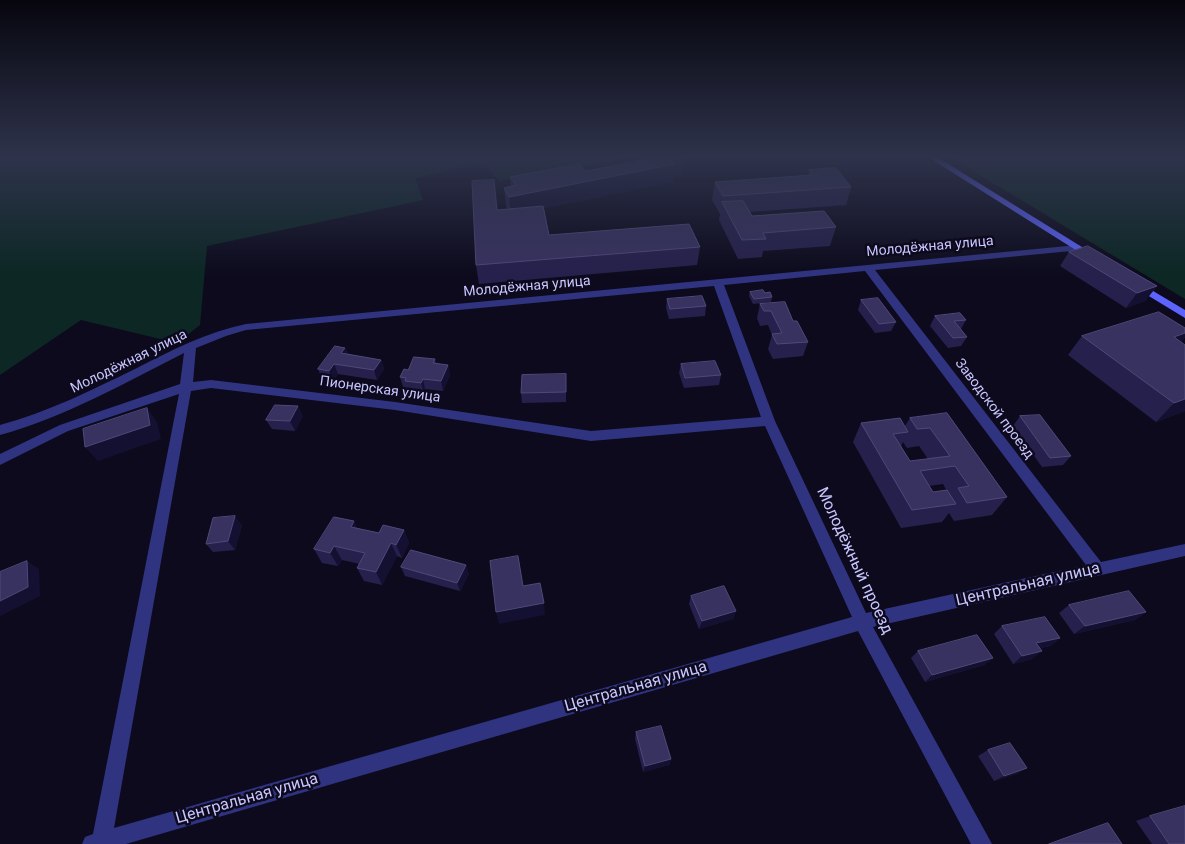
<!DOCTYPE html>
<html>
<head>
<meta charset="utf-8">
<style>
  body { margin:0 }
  canvas { display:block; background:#0c0a1c }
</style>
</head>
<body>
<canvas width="1185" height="844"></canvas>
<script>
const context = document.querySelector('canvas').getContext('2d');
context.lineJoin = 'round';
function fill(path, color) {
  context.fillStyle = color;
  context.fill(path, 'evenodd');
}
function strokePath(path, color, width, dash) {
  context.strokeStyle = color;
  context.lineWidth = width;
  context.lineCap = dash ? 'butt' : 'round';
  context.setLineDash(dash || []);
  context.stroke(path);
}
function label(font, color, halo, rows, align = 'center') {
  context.font = font + ' Roboto,sans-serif';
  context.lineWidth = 5;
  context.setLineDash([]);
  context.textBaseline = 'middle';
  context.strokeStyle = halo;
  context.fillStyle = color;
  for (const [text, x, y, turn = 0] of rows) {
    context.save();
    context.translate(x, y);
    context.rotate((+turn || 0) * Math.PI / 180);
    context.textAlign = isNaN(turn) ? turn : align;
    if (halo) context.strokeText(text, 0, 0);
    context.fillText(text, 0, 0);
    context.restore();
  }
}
fill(new Path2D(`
  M0,157h638l-138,24 -12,-12 -14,-4 -59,13 8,22 -216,46 -7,79 -23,18 -96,-23 -81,55z
  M950,157h235v142z`), '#0c2724');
fill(new Path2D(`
  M1078,245l3,1v4l-206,20 226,292 84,-18v12l-312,71 119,217h-21l-113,-213 -732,213h-44l3,-7 8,-3 86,-440 -111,37 -68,34v-11l60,-29 120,-41 4,-31c-60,30 -118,64 -184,82v-10c48,-13 92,-35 137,-57 35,-18 70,-36 109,-44zM865,271l221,294 -220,48 -91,-192 -51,-136zM714,286l47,131 -170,14 -196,-29 -184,-22 -18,2 3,-34 30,-12 20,-6zM211,388l184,22 196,31 174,-15 87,191 -738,211 77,-437z`), '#303380');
fill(new Path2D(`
  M928,157h9l161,100 -5,3 -3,-1z
  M1138,282l47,28v8l-51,-31 -1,-2z`), '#5c63ff');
fill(new Path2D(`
  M684,157l-2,18 -9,2v5l-129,26 5,27 151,12 -3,18 -218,19 -3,-19 22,-55 10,-1 -2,-3 -2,-18 7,-2 -1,-9 75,-6z
  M809,170l42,17 -5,18 -97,7 3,4 84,11 -6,19 -67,5 -1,6 -24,2 -19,-39 1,-6 -8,-14 3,-18 93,-7z
  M1069,252l88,34 -12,15 -19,7 -66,-42z
  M750,292l15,1 7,4 -1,5 -18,2 -4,-8z
  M667,299l39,7 -1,10 -36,3 -3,-11z
  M861,300l35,22 -5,9 -16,2 -17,-23z
  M760,304l33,17 15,21 -5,14 -30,3 -5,-10 4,-14 -4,-10 -8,1 -3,-8z
  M935,316l31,4 -5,9 6,8 -6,9 -13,2 -18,-22z
  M1185,328v9l-4,5 4,3v66l-29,11 -88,-67 14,-19z
  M345,348l3,6 33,6 3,9 -7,11 -39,-6 -5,7 -11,-2 -4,-10z
  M435,359l1,5 12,1 2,10 -7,16 -18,-2 -1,4 -17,-2 -1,-4h-3l-3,-10 8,-7z
  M681,364l40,11 -2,10 -35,3 -5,-15z
  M566,374v28l-44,1 -1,-10z
  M947,413l60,84 -15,18 -38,6 -5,-8 -7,9 -41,6 -48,-86 8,-19 44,3 5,-8zM903,442l4,6 12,-2 9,13 -18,2 -9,-15zM943,484l4,7 -14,1 -4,-6z
  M303,416l-8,15 -23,-2 -6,-9z
  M1020,416l51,40 -8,9 -21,2 -29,-41z
  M242,525l-7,25 -22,2 -7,-8z
  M358,529l21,4 25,-3 5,13 -7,15 -5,-2 -15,29 -18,-4 -7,-13 3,-4 -18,-4 -4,6 -16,-3 -8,-14z
  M401,567l68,7 -9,17 -55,-15z
  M691,596l45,15 -3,8 -34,10 -10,-25z
  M1069,605l77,7 -11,8 -61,14 -15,-21z
  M1002,626l58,12 -10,8 -10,2 -8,11 -19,5 -19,-30z
  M918,651l75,7 -9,7 -59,17 -14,-24z
  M636,732l35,27 -2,6 -26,7 -8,-33z
  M988,750l39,18 -11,6 -22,7 -16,-25z
  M1150,816l35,28h-33l-16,-23z`), '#26204c');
fill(new Path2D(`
  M684,157l-2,18 -9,2v5l-162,33 -2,-18z
  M1157,286l-12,15 -19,7 11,-15z
  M1185,333v4l-12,14 1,-14z
  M345,348l4,10 -8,-5z
  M381,360l3,9 -7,11 -3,-10z
  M334,364l4,10 -5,7 -4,-10z
  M448,365l2,10 -7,16 -2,-10z
  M423,379l2,10 -1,4 -3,-10z
  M1185,399v12l-29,11 18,-19z
  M298,406l5,10 -8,15 -5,-10z
  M147,408l10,14 4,17 -63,22 -13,-14z
  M235,516l7,9 -7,25 -7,-9z
  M354,521l7,14 -10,-8z
  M404,530l5,13 -7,15 -6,-13z
  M391,543l6,13 -15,29 -6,-13z
  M334,546l8,14 -4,6 -8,-13z
  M27,561l12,8 1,27 -40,20v-15z
  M466,565l3,9 -9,17 -3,-8z
  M544,603l1,12 -46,9 -3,-12z
  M736,611l-3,8 -34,10 3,-8z
  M1146,612l-11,8 -61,14 11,-8z
  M1060,638l-10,8 -23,5 9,-8z
  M1042,651l-10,8 -19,5 9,-8z
  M993,658l-9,7 -59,17 7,-7z
  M671,759l-2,6 -26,7 2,-6z
  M1027,768l-11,6 -22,7 10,-5z`), '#141031');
const building = new Path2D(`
  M659,157h25l-13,3 4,4 -166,33 -5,-9 12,-3 -6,-8 69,-13 6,7z
  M836,168l15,19 -128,9 -8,-14 98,-7 -4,-5z
  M494,180l3,30 46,-4 6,29 140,-11 11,23 -224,18 -4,-84z
  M743,201l9,15 72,-5 12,16 -73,6 3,6 -24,1 -20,-38z
  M1088,246l69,40 -20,7 -68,-41z
  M763,290l2,3 5,-1 2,5 -18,2 -4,-7z
  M702,296l4,10 -36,3 -3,-10z
  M878,298l18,24 -17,2 -18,-24z
  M785,302l8,19h4l11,21 -31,2 -5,-10 10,-1 -11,-22h-7l-4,-7z
  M1159,312l26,16v5l-11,4 11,8v54l-11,4 -92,-67z
  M960,313l6,7 -12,1 13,16 -14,1 -18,-22z
  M335,346l10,2 -4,5 40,7 -7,10 -40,-6 -5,7 -11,-2z
  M414,357l21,2 -2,4 15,2 -7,16 -18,-2 -2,4 -16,-2 1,-3 -6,-1 4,-8 4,1z
  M715,361l6,14 -36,3 -4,-14z
  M566,374v18l-45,1 1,-18z
  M275,405l23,1 -8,15 -24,-1z
  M147,408l3,17 -65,22 -2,-18z
  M947,413l60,84 -40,6 -9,-15 11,-2 -14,-20 -35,5 13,21 14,-2 9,14 -44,6 -51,-87 39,-5 8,14 -15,2 17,27 40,-5 -20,-28 -13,1 -7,-11z
  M1040,415l31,41 -21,2 -30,-42z
  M235,516l-7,25 -22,3 7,-26z
  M334,517l20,4 -3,6 28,6 4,-8 21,5 -8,15 -5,-2 -15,29 -19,-4 8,-15 -31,-7 -4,7 -16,-4z
  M411,550l55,15 -9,18 -56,-16z
  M518,556l5,30 17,-3 4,20 -48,9 -6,-51z
  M27,561l1,26 -28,14v-29z
  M724,586l12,25 -34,10 -11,-25z
  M1129,591l17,21 -61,14 -16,-21z
  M1045,617l15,21 -24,5 6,8 -20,5 -20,-30z
  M977,635l16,23 -61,17 -14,-24z
  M661,726l10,33 -26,7 -9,-34z
  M1010,743l17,25 -23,8 -16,-26z
  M1185,806v38h-16l-19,-28z
  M1108,823l14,21h-73z`);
fill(building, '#383260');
strokePath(building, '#4e4979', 1);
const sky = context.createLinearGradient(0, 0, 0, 275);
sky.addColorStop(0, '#07060f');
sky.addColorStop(0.57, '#2e334b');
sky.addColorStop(1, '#2e334b00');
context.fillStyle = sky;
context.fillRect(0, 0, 1185, 275);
label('14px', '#c8c5ff', '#0c0a1c', [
  ["Молодёжная улица",930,247,-5],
  ["Молодёжная улица",527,287,-5],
  ["Молодёжная улица",129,362,-26],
  ["Пионерская улица",380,390,8],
  ["Заводской проезд",994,409,53]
]);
label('16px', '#c8c5ff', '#0c0a1c', [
  ["Молодёжный проезд",854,561,65],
  ["Центральная улица",1028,585,-13],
  ["Центральная улица",636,687,-16],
  ["Центральная улица",247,799,-16]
]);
</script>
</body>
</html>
